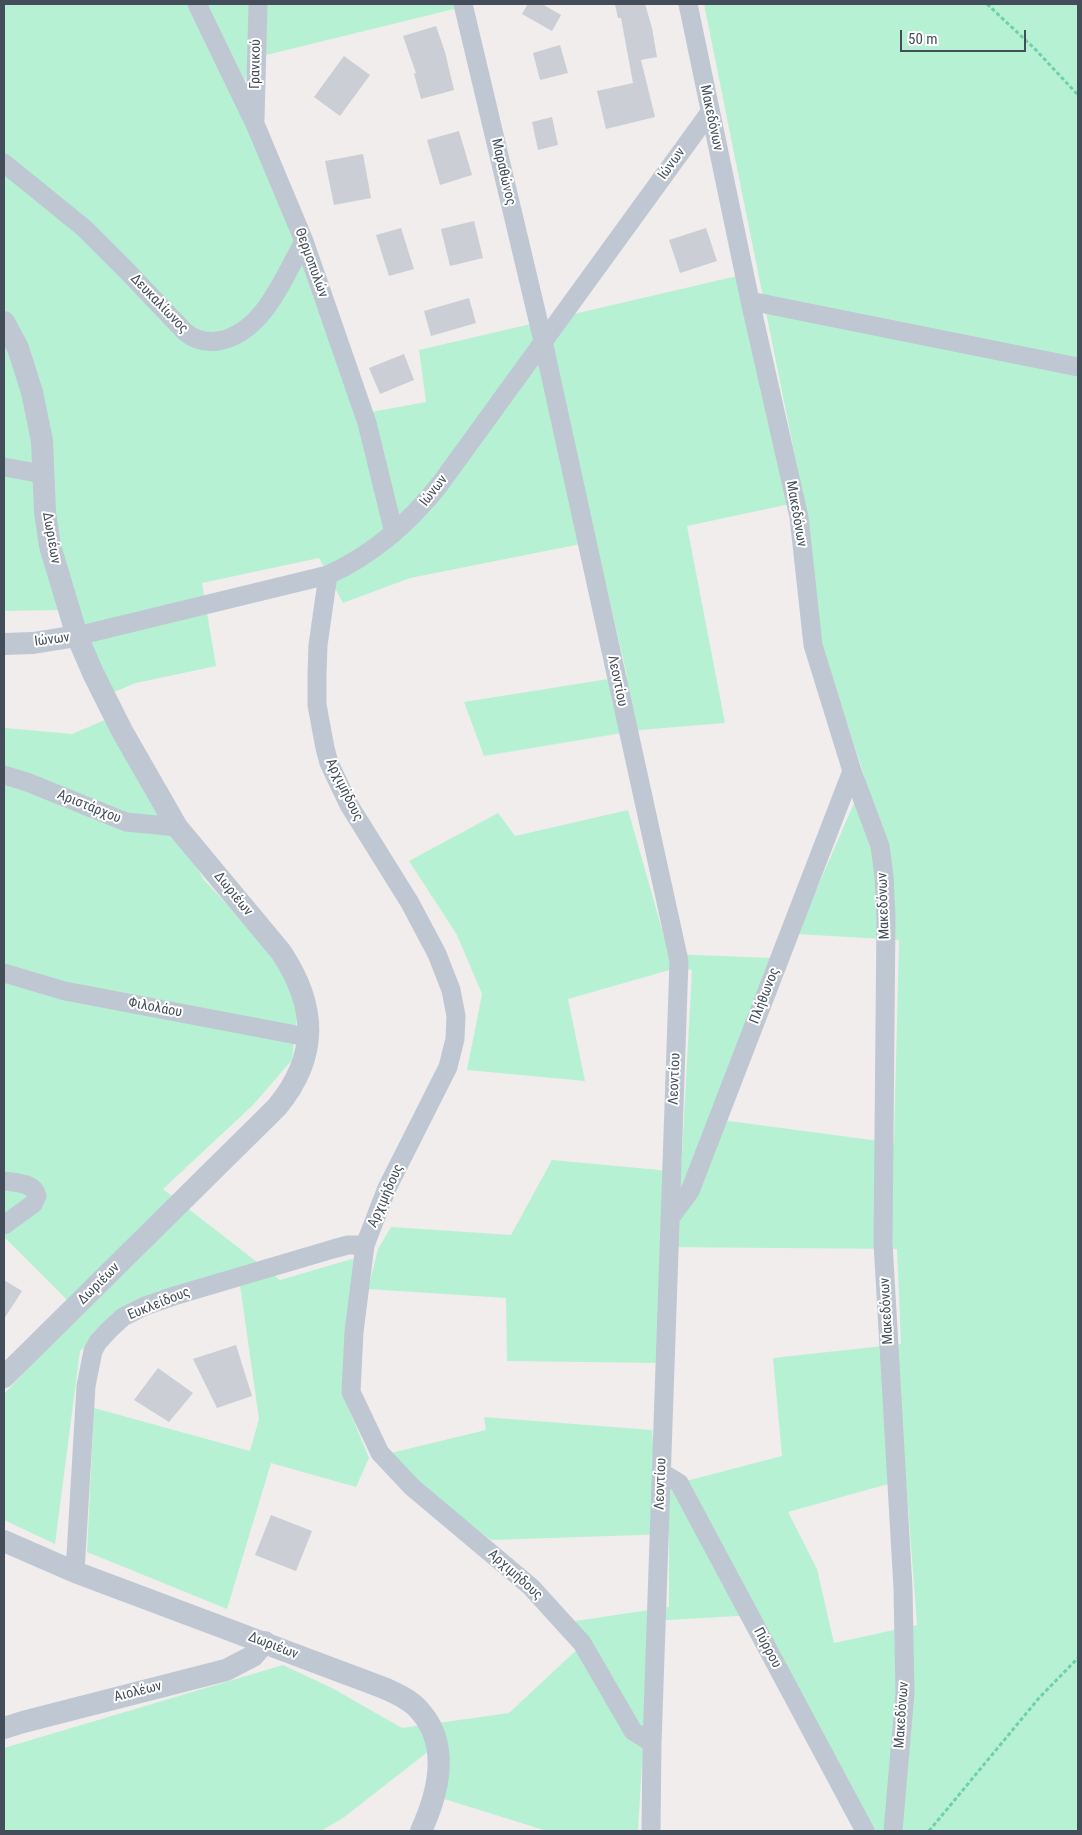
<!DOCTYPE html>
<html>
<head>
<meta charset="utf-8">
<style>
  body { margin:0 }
  #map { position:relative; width:1082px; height:1835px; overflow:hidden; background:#f0edec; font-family:"Roboto Condensed",sans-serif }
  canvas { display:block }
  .frame { position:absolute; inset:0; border:5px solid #444e5b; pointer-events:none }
  .scale { position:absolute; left:900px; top:30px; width:126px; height:22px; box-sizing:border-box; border:2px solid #444e5b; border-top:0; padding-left:6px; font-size:15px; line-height:18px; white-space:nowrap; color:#444e5b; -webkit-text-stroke:4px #fff; paint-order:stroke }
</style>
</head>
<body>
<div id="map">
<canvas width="1082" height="1835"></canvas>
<div class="frame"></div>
<div class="scale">50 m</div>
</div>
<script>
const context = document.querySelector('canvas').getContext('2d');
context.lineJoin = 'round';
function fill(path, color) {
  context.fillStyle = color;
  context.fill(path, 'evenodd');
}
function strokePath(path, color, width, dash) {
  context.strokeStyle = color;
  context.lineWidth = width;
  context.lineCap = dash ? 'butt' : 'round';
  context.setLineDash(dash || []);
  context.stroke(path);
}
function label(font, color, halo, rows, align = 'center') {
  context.font = font + ' "Roboto Condensed",sans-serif';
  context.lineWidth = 4;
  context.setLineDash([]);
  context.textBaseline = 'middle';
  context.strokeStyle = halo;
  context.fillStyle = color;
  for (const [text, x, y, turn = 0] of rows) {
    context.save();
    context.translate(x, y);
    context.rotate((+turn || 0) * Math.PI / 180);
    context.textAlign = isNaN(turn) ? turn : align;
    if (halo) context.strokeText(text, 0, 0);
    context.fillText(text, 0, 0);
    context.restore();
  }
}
fill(new Path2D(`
  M4,4h453l1,4 -208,51 -11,51 67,149 49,156 71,-13 -7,-52 331,-77 50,208 -96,-477h374v1827h-208l-114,-216 -106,6 -12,210h-91l-122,-38 9,-46 -91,71 -22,13h-317v-83l279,-83 49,23 70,40 107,-15 76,-71 -16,-20 100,-15v-73l-178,6 -58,-44 -42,-43 95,-23 -2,-13 168,13 4,50h34l92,-24 -9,-98 128,-14 -4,-95 -236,-2 -4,116 -150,-2 -1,-63 -138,-9 10,-40 13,-22 120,8 41,-75 129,12 11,-202 -19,-1 -105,30 17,82 -118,-11 15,-76 -25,-59 -48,-74 89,-48 17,23 113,-26 41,144 105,4 -60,161 180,24 5,-203 -102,-6 68,-156 -42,-128 -19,-149 -117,25 38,197 -85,7 -156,26 -20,-54 163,-26 -31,-135 -186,37 -67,25 -24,-45 -117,25 14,83 -80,17 -32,13 -43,-86 -57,1zM906,1479l11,146 -83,18 -17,-74 -29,-57z
  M114,716l41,79 49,85 72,76 22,52 -6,52 -39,45 -90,84 117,91 72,-21 7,4 -14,102 3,42 21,51 -13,29 -85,-24 -44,146 -140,-57 7,-144 156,43 9,-32 -21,-148 -115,39 -43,41 -25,193 -51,-24v-126l76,-81 -76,-76v-506l1,-3 67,6z`), '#b7f1d4');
fill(new Path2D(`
  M528,4h14l19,11 -9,16 -30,-17z
  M615,4h30l7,24 5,29 -16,3 14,57 -49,12 -9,-38 36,-8 -12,-65h-3z
  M436,26l9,26 9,38 -33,9 -7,-25 2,-1 -13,-37z
  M560,45l8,28 -28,7 -7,-27z
  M344,56l26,19 -30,41 -26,-19z
  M552,117l6,28 -20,5 -6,-28z
  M459,131l13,44 -32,10 -13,-45z
  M363,154l8,44 -37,7 -9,-44z
  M474,221l9,37 -33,8 -9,-37z
  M401,228l13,41 -25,7 -13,-41z
  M706,228l11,33 -37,12 -11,-33z
  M469,298l7,25 -45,13 -7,-25z
  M404,354l10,26 -34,14 -11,-26z
  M4,1280l18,11 -18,28z
  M236,1345l16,51 -35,12 -24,-49z
  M158,1368l35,25 -24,29 -35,-22z
  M271,1515l41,16 -16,40 -41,-16z`), '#cbced5');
strokePath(new Path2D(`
  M987,4l48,45 43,46
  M929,1831l110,-133 39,-40`), '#6dd1aa', 3, [4, 2.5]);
strokePath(new Path2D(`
  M197,4l58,120 49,117 63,182 27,110
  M463,4l80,337 136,620 -27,782 -1,88
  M688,4l62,297 49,216 14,128 39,126 28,75 4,30 2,40 -3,327 20,345 2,105 -12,138
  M255,120l3,-116
  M4,163l80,65 44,44 57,60c10,8 20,11 33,9 45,-7 66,-64 86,-100
  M750,301l328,66
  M4,467l39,7
  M328,575l-10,70 -1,29v31l8,43 4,15 20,42 61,98 27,51 14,36 5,26 -1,23 -7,28 -61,121 -22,57 -11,87 -3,60 29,61 32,34 119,100 51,56 51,88 19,12
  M77,636l251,-61c44,-20 82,-53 112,-91l270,-372
  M4,775l23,7 99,40 51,5
  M4,973l61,18 242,46
  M4,1181c11,2 30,1 33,15l-4,8 -29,21
  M670,1218l20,-27 162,-420
  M661,1472l18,11 186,348
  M75,1572l11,-186 7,-35 5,-9 11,-12 14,-13 22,-11 29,-10 159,-47 15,-4h17`), '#bfc7d3', 19);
strokePath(new Path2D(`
  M4,322l14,26 14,44 10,49 3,71 5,34 27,90 16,37 29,58 55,96 104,125c36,54 38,104 -4,155l-273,270
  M4,644l29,-1 44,-7
  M4,1541l71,31 309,116c13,6 27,12 36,23 31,35 18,83 1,120
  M4,1728l19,-6 203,-52 27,-14 12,-14`), '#bfc7d3', 22);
label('14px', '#444e5b', '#fff', [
  ["Γρανικού",256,64,-89],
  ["Μακεδόνων",711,118,78],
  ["Ιώνων",672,164,-54],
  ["Μαραθώνος",503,172,77],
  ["Θερμοπυλών",311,263,70],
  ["Δευκαλίωνος",159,304,46],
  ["Ιώνων",434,491,-52],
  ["Μακεδόνων",796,514,80],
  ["Δωριέων",51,538,80],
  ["Ιώνων",52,640,-7],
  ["Λεοντίου",617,681,78],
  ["Αρχιμήδους",344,790,64],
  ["Αριστάρχου",89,807,22],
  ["Δωριέων",233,894,51],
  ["Μακεδόνων",884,906,-92],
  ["Πλήθωνος",765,996,-69],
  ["Φιλολάου",155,1008,11],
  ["Λεοντίου",675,1079,-88],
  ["Αρχιμήδους",386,1196,-66],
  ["Δωριέων",99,1284,-45],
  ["Ευκλείδους",159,1304,-22],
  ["Μακεδόνων",887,1311,-93],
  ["Λεοντίου",661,1484,-88],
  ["Αρχιμήδους",515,1575,42],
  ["Δωριέων",273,1646,21],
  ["Πύρρου",767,1648,62],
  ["Αιολέων",138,1692,-14],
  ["Μακεδόνων",902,1715,-86]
]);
</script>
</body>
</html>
